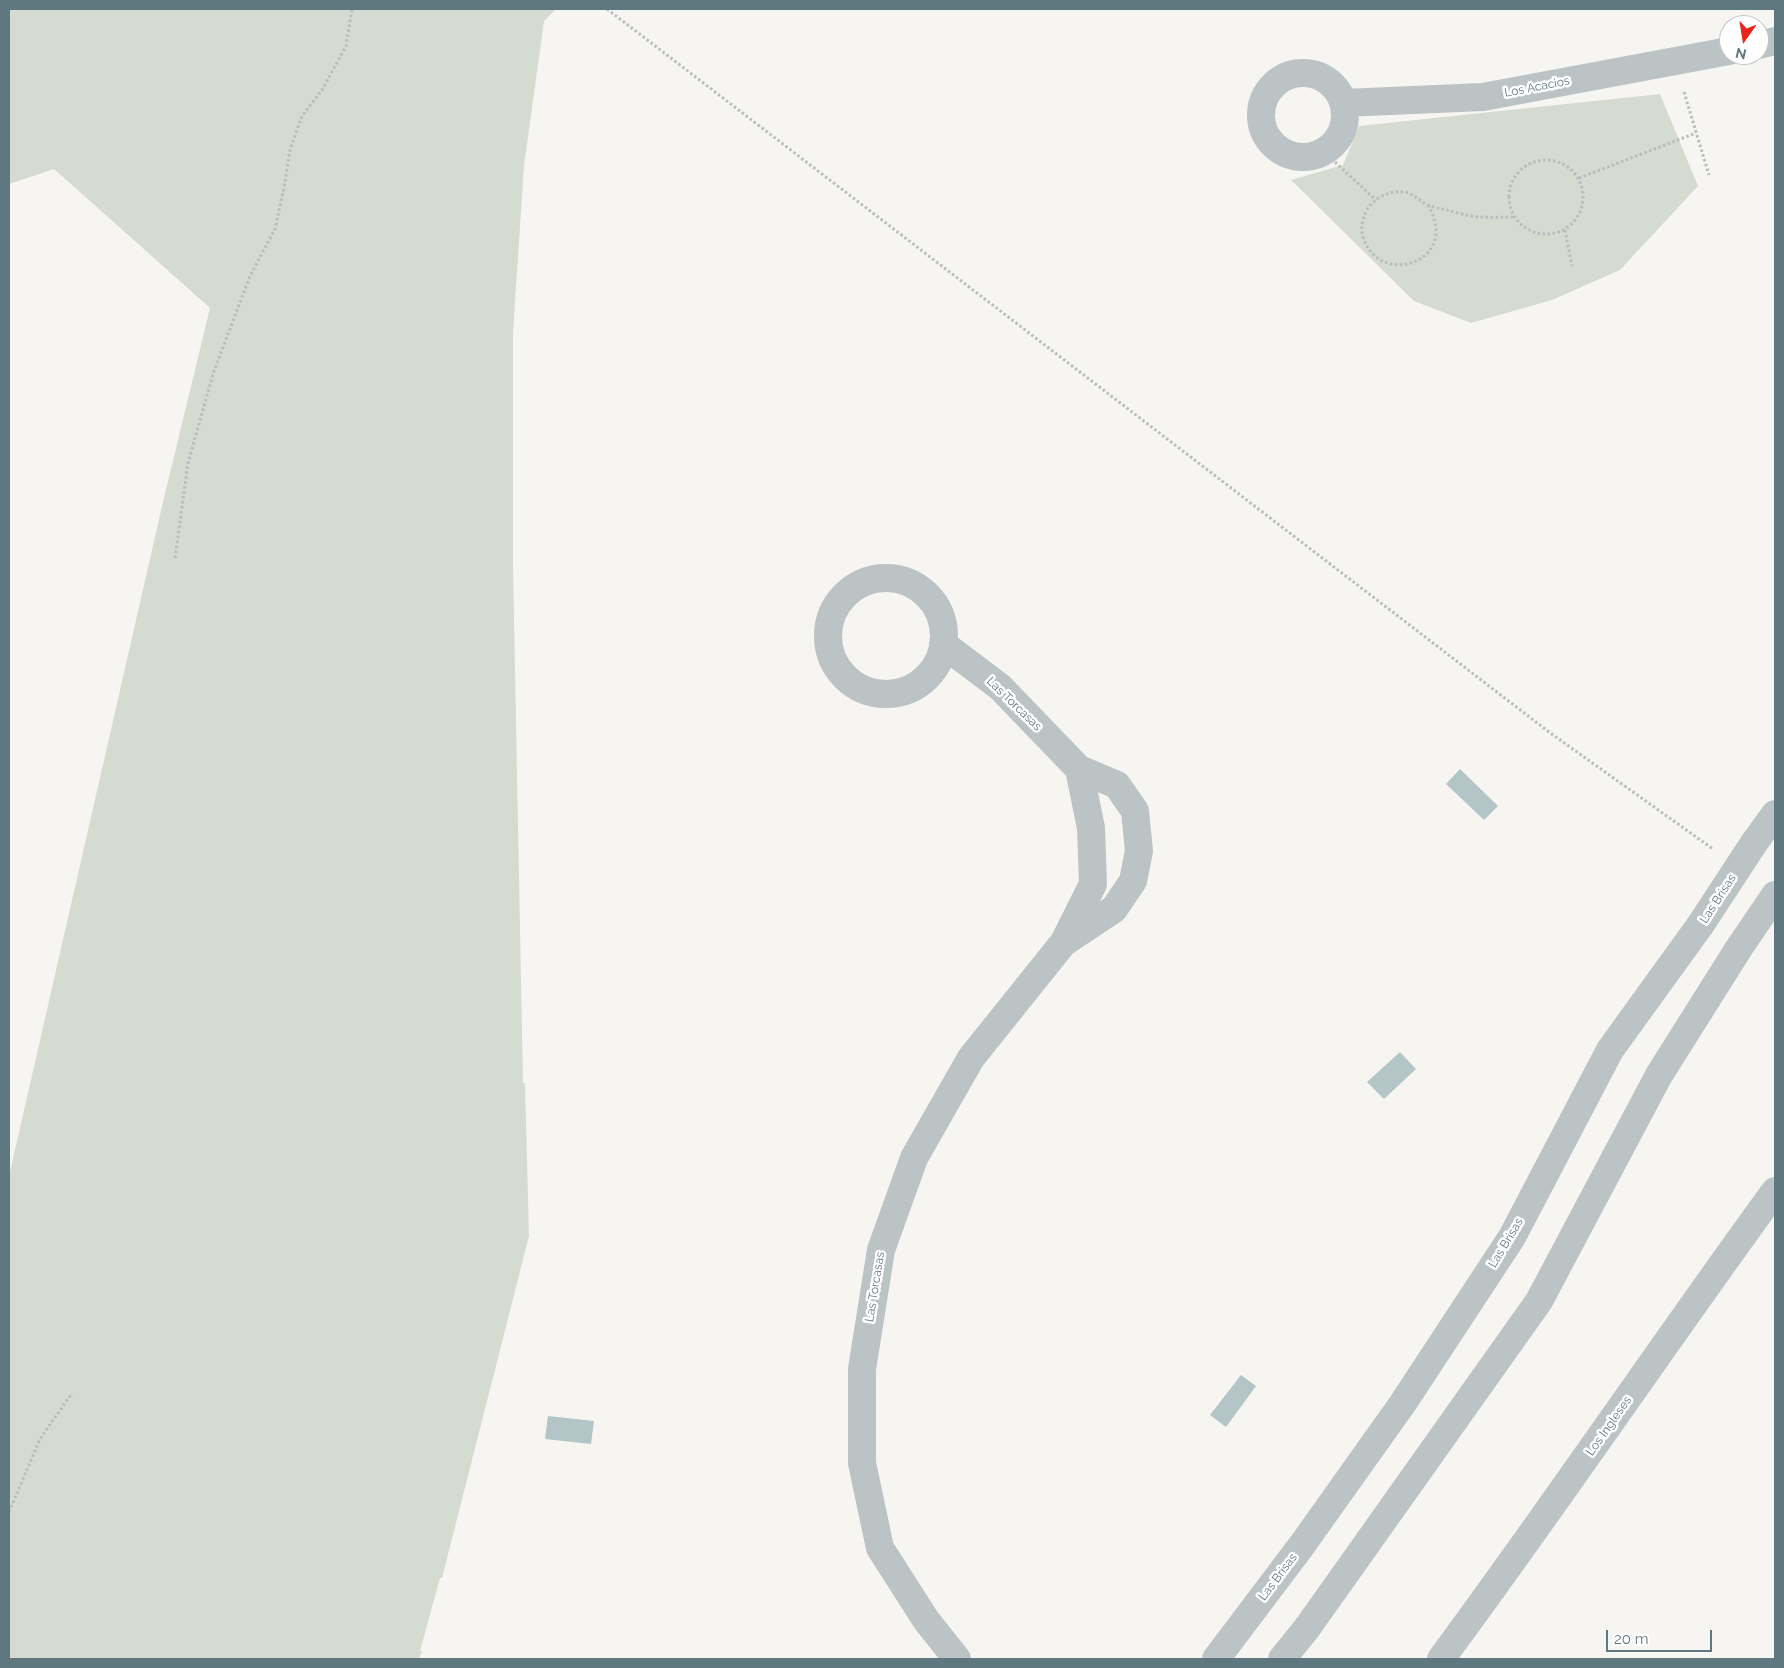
<!DOCTYPE html>
<html>
<head>
<meta charset="utf-8">
<style>
  body { margin:0 }
  #map { position:relative; width:1784px; height:1668px; overflow:hidden; background:#f6f5f2; font-family:Raleway,sans-serif }
  canvas { display:block }
  .frame { position:absolute; inset:0; border:10px solid #5f777f; pointer-events:none }
  .north { position:absolute; left:1719px; top:15px; width:50px; height:50px; box-sizing:border-box; background:#fff; border:1px solid #bfc9cc; border-radius:50%; rotate:193deg; font-size:14px; font-weight:700; line-height:20px; text-align:center; color:#5f777f }
  .north::after { content:''; display:block; margin:auto; width:18px; height:22px; background:#eb241c; clip-path:polygon(50% 0,100% 100%,50% 72%,0 100%) }
  .scale { position:absolute; left:1606px; top:1630px; width:106px; height:22px; box-sizing:border-box; border:2px solid #5f777f; border-top:0; padding-left:6px; font-size:15px; line-height:18px; white-space:nowrap; color:#5f777f; -webkit-text-stroke:4px #fff; paint-order:stroke }
</style>
</head>
<body>
<div id="map">
<canvas width="1784" height="1668"></canvas>
<div class="frame"></div>
<div class="north">N</div>
<div class="scale">20 m</div>
</div>
<script>
const context = document.querySelector('canvas').getContext('2d');
context.lineJoin = 'round';
function fill(path, color) {
  context.fillStyle = color;
  context.fill(path, 'evenodd');
}
function strokePath(path, color, width, dash) {
  context.strokeStyle = color;
  context.lineWidth = width;
  context.lineCap = dash ? 'butt' : 'round';
  context.setLineDash(dash || []);
  context.stroke(path);
}
function label(font, color, halo, rows, align = 'center') {
  context.font = font + ' Raleway,sans-serif';
  context.lineWidth = 5;
  context.setLineDash([]);
  context.textBaseline = 'middle';
  context.strokeStyle = halo;
  context.fillStyle = color;
  for (const [text, x, y, turn = 0] of rows) {
    context.save();
    context.translate(x, y);
    context.rotate((+turn || 0) * Math.PI / 180);
    context.textAlign = isNaN(turn) ? turn : align;
    if (halo) context.strokeText(text, 0, 0);
    context.fillText(text, 0, 0);
    context.restore();
  }
}
fill(new Path2D(`
  M9,9h547l-12,12 -20,145 -11,167v234l10,516h2l4,153 -87,342h-2l-20,73h2l-3,8h-410v-483l154,-674 47,-194 -156,-139 -45,15z
  M1660,94l38,92 -78,84 -68,30 -81,23 -57,-22 -123,-121 52,-15 16,-39z`), '#d6dbd1');
fill(new Path2D(`
  M1460,769l38,37 -14,14 -38,-36z
  M1400,1052l16,17 -32,30 -17,-17z
  M1241,1375l15,11 -30,41 -16,-12z
  M548,1416l46,5 -3,23 -46,-5z`), '#b3c5c6');
strokePath(new Path2D(`
  M607,9l942,723 164,117
  M1684,92l25,83
  M1324,152l52,48
  M1509 197a37 37 0 1 1 74 0a37 37 0 1 1-74 0Z
  M1579,178l117,-45
  M1428,205c2,4 5,9 6,14 15,45 -55,67 -71,18 -3,-9 0,-21 5,-29 8,-11 23,-18 37,-16 10,2 14,9 23,13 5,3 12,3 18,5 11,2 23,7 34,7 11,1 23,0 34,0
  M1565,230l7,36
  M175,558l13,-95 25,-89 37,-98 25,-47 9,-41 6,-38 12,-34 20,-26 24,-44 6,-37
  M9,1512l31,-73 32,-46`), '#b8bdbe', 3, [2.5, 2.5]);
strokePath(new Path2D(`
  M1759,45l16,-4
  M1261 115a42 42 0 1 1 84 0a42 42 0 1 1-84 0Z
  M1343,103l140,-6 246,-46
  M828 636a58 58 0 1 1 116 0a58 58 0 1 1-116 0Z
  M943,644l57,43 79,82 38,16 18,26 4,40 -6,30 -19,28 -48,32
  M1754,843l21,-29
  M957,1659l-31,-39 -46,-72 -18,-85v-94l19,-119 33,-92 57,-100 93,-116 29,-58 -2,-56 -12,-59
  M1216,1659l86,-114 101,-142 109,-166 98,-187 91,-126
  M1282,1659l25,-31 232,-327 120,-226 80,-127 36,-53
  M1441,1659c114,-154 221,-313 334,-468`), '#bcc3c5', 28);
strokePath(new Path2D(`
  M1701,924l53,-81`), '#bcc3c5', 28);
label('12px', '#5f777f', '#fff', [
  ["Los Acacios",1537,87,-11],
  ["Las Torcasas",1014,704,44],
  ["Las Brisas",1718,899,-57],
  ["Las Brisas",1506,1243,-59],
  ["Las Torcasas",875,1287,-81],
  ["Los Ingleses",1609,1426,-55],
  ["Las Brisas",1278,1577,-53]
]);
</script>
</body>
</html>
